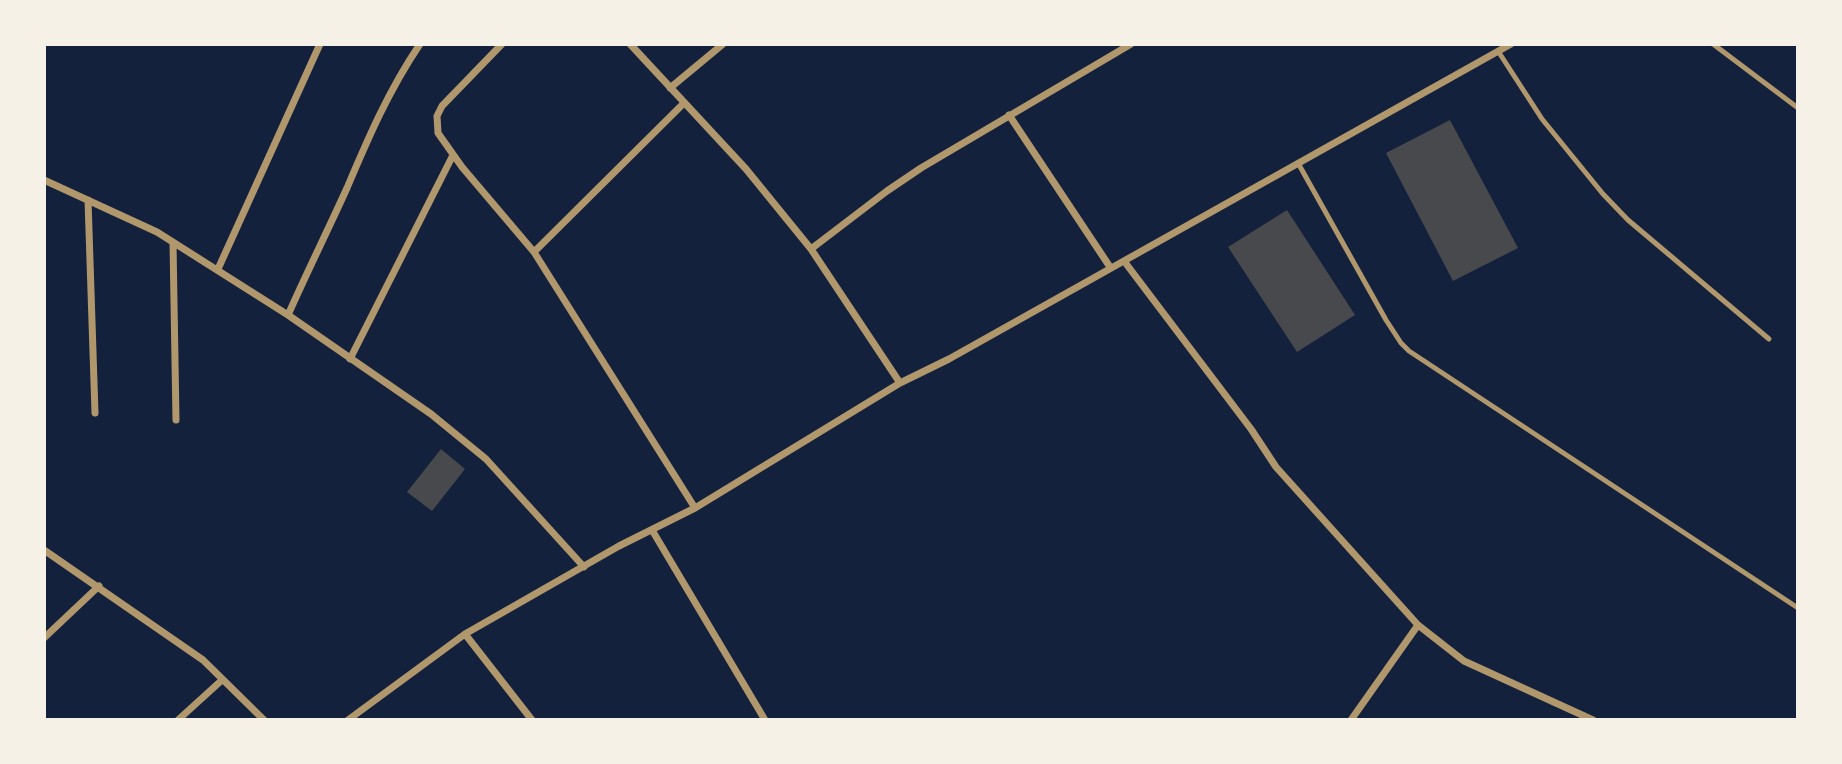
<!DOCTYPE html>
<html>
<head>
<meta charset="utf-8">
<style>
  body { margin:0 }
  #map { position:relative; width:1842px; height:764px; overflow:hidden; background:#14213d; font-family:"IBM Plex Serif",serif }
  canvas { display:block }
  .frame { position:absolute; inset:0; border:46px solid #f6f1e7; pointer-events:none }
</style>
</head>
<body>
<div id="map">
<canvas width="1842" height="764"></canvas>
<div class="frame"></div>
</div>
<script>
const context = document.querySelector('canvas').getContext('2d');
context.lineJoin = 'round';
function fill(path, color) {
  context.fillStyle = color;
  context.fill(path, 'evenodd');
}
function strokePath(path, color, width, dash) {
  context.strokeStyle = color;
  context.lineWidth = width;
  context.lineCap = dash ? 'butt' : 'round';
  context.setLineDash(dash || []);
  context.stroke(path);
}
fill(new Path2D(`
  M1450,120l68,128 -65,33 -67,-128z
  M1287,210l68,105 -58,37 -69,-105z
  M441,449l24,20 -33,42 -25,-19z`), '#48494c');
strokePath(new Path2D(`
  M1713,44l85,64
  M1498,51l44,68 61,75 25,26 141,119
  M1298,163l88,157 15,23 8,8 389,257`), '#b1986c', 5);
strokePath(new Path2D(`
  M502,44l-60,62 -5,10 1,17 24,34 72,85 161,256
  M630,44l116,125 65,80 89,134
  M670,88l53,-44
  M1009,115l101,152
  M44,180l113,52 131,83 143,99 55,45 98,108
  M88,200l7,213
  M173,243l3,177
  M811,249l76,-58 34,-23 210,-124
  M534,252l150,-149
  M1124,261l127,168 25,38 142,158 46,36 129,59
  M218,269l102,-225
  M288,315c19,-43 40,-85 59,-127 22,-52 42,-98 73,-144
  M350,359l103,-204
  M652,530l113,190
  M44,550l159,110 61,60
  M465,634l67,86
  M44,638l55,-52
  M178,720l44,-40
  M348,720l117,-86 154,-88 76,-38 205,-125 49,-24 562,-315
  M1351,720l67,-95`), '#b1986c', 7);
</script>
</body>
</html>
